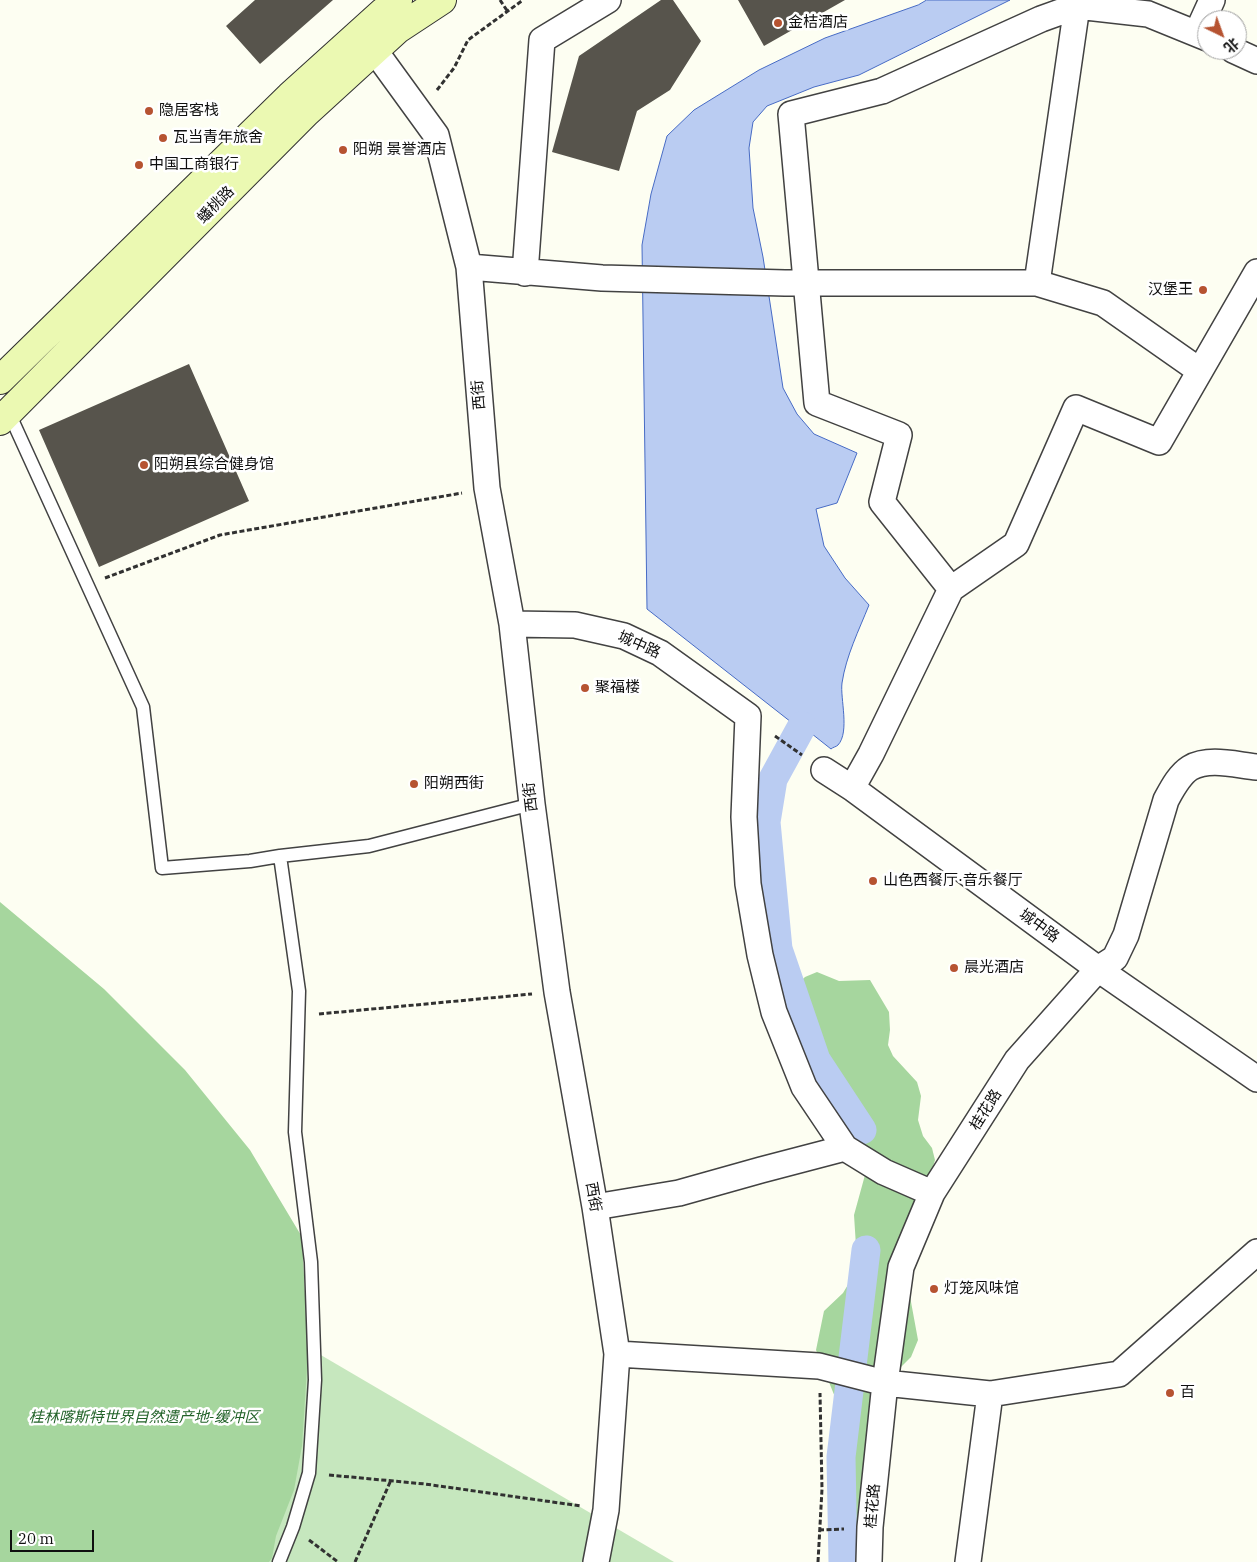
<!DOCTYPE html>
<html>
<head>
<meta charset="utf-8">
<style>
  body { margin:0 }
  #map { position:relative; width:1257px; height:1562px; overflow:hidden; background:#fdfef2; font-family:"IBM Plex Serif","Noto Sans SC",serif }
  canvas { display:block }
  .north { position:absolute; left:1197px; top:10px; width:50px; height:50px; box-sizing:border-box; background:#fff; border:1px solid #9f9f9f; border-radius:50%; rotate:138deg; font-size:14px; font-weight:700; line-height:20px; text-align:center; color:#0f0f0f }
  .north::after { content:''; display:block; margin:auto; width:18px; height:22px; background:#b65331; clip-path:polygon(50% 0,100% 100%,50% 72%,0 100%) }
  .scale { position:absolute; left:10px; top:1530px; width:84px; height:22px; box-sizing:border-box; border:2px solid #0f0f0f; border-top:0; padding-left:6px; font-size:15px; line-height:18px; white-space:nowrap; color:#0f0f0f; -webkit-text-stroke:4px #fff; paint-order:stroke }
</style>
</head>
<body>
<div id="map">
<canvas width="1257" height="1562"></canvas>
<div class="north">北</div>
<div class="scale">20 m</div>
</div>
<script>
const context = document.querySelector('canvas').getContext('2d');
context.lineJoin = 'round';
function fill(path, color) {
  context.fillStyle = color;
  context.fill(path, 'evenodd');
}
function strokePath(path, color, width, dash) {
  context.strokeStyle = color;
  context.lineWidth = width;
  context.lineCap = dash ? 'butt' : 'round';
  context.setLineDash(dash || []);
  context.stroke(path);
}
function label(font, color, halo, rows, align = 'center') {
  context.font = font + ' "IBM Plex Serif","Noto Sans SC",serif';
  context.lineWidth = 5;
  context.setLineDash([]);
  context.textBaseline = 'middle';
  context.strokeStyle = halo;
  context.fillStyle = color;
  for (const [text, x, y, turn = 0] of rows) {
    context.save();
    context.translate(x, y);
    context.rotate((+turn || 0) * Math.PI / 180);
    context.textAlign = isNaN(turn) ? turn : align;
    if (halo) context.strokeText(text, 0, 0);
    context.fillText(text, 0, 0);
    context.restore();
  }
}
fill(new Path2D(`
  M0,1167l674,395h-674z`), '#c6e7be');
fill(new Path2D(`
  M0,902l104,87 81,81 65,80 52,87 6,116 -6,93 -8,44 -18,46 -4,22 -3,4h-269z
  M817,972l22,9 31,-1 19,32 1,18 -2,15 5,11 24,26 4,14 -3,24 5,16 9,12 3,12 -5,17 -13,82 -8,32 9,49 -7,17 -36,36 -16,169h-12l1,-86 -11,-74 -21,-52 8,-39 19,-18 9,-15 4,-32 -2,-31 11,-40 -10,-35 -35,-56 -20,-41 -17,-45 22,-21z`), '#a6d69e');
const water = new Path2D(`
  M927,0h83l-151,75 -45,12 -47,19 -14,16 -4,26 4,60 10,49 20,131 14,26 17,20 43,19 -20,50 -21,6 8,37 21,32 24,27c-10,25 -23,51 -27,78 -2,15 8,49 -4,62 -2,2 -5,2 -7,4l-29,-23 -11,-4 -144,-113 -5,-364 9,-51 16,-58 27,-26 65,-40 66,-32 93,-33z`);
fill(water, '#baccf2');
strokePath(water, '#476bc4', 1);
strokePath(new Path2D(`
  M802,726l-29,53 -7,43 12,127 38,111 46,70
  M843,1562l-2,-105 25,-207`), '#baccf2', 29);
fill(new Path2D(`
  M255,0h78l-73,64 -34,-38z
  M661,0h12l28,41 -31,49 -33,21 -18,60 -67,-19 27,-96z
  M738,0h107l-81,46z
  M189,364l60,137 -150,66 -60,-137z`), '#57544c');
const lane = new Path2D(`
  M9,413l134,294 19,161 88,-7 30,-5 89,-10 163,-42
  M279,1562l14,-35 16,-54 6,-93 -4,-118 -16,-130 4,-141 -19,-135`);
const street = new Path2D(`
  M1197,33l15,-33
  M1233,50l24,11
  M375,51l61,84 33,132 18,221 25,136 20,180 25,188 38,215 22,147 -11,156 -10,52
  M469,267l133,11 183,5h252l66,20 97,68
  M525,273l17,-233 66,-40
  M1037,283l40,-277
  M951,589l-69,-87 17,-67 -82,-32 -26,-289 91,-23 159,-72 36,-13 71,8 59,24
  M512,624l63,1 49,11 36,17 88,63 -4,101 4,67 12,71 14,57 30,75 41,61 39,24 48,21
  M824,770l28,18 246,181 159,110
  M852,788l19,-34 80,-165 65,-45 60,-136 83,34 98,-170
  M595,1207l84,-14 82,-23 84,-22
  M617,1354l202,12 66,17 105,11 129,-20 138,-122
  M869,1562l1,-35 15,-144 16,-116 31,-74 85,-133 81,-91 17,-11 11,-23 40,-135c6,-11 13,-25 24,-32 19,-11 46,-3 67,-1
  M968,1562l22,-168`);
const secondary = new Path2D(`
  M0,380l290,-284 93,-84 15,-12
  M0,421l306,-308 92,-84 44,-29`);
strokePath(lane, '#424242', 15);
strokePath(street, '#424242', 28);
strokePath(secondary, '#313131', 30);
strokePath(new Path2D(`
  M500,0l8,12
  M437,90l17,-22 14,-28 55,-40
  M105,578l115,-43 242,-42
  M775,736l27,19
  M319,1014l213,-20
  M329,1475l96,9 156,22
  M819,1530l25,-1
  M309,1540l29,22
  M355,1562l36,-82
  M818,1562l4,-73 -2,-96`), '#313131', 3, [5, 2.5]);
strokePath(lane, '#fff', 12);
strokePath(street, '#fff', 25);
strokePath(secondary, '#ebf9b2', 28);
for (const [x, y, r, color] of [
  [778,23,5,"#b65331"],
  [149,111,5,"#b65331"],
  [163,138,5,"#b65331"],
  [343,150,5,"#b65331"],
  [139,165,5,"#b65331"],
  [1203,290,5,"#b65331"],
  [144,465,5,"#b65331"],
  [585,688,5,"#b65331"],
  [414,784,5,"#b65331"],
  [873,881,5,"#b65331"],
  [954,968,5,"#b65331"],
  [934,1289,5,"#b65331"],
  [1170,1393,5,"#b65331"]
]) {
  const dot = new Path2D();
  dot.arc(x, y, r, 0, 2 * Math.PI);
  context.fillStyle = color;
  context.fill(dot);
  strokePath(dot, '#fff', 2);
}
label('15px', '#0f0f0f', '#fff', [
  ["金桔酒店",788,23],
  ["隐居客栈",159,111],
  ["瓦当青年旅舍",173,138],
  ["阳朔 景誉酒店",353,150],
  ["中国工商银行",149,165],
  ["汉堡王",1193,290,"right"],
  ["阳朔县综合健身馆",154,465],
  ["聚福楼",595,688],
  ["阳朔西街",424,784],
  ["山色西餐厅·音乐餐厅",883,881],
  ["晨光酒店",964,968],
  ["灯笼风味馆",944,1289],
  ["百",1180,1393]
], 'left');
label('15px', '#0f0f0f', '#fff', [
  ["蟠桃路",216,205,-45],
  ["西街",479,395,-95],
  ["城中路",639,645,24],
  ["西街",531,797,-97],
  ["城中路",1039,926,36],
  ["桂花路",986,1110,-58],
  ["西街",593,1197,80],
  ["桂花路",873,1506,-85]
]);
label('italic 15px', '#23632a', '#fff', [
  ["桂林喀斯特世界自然遗产地-缓冲区",144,1418]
]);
</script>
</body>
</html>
